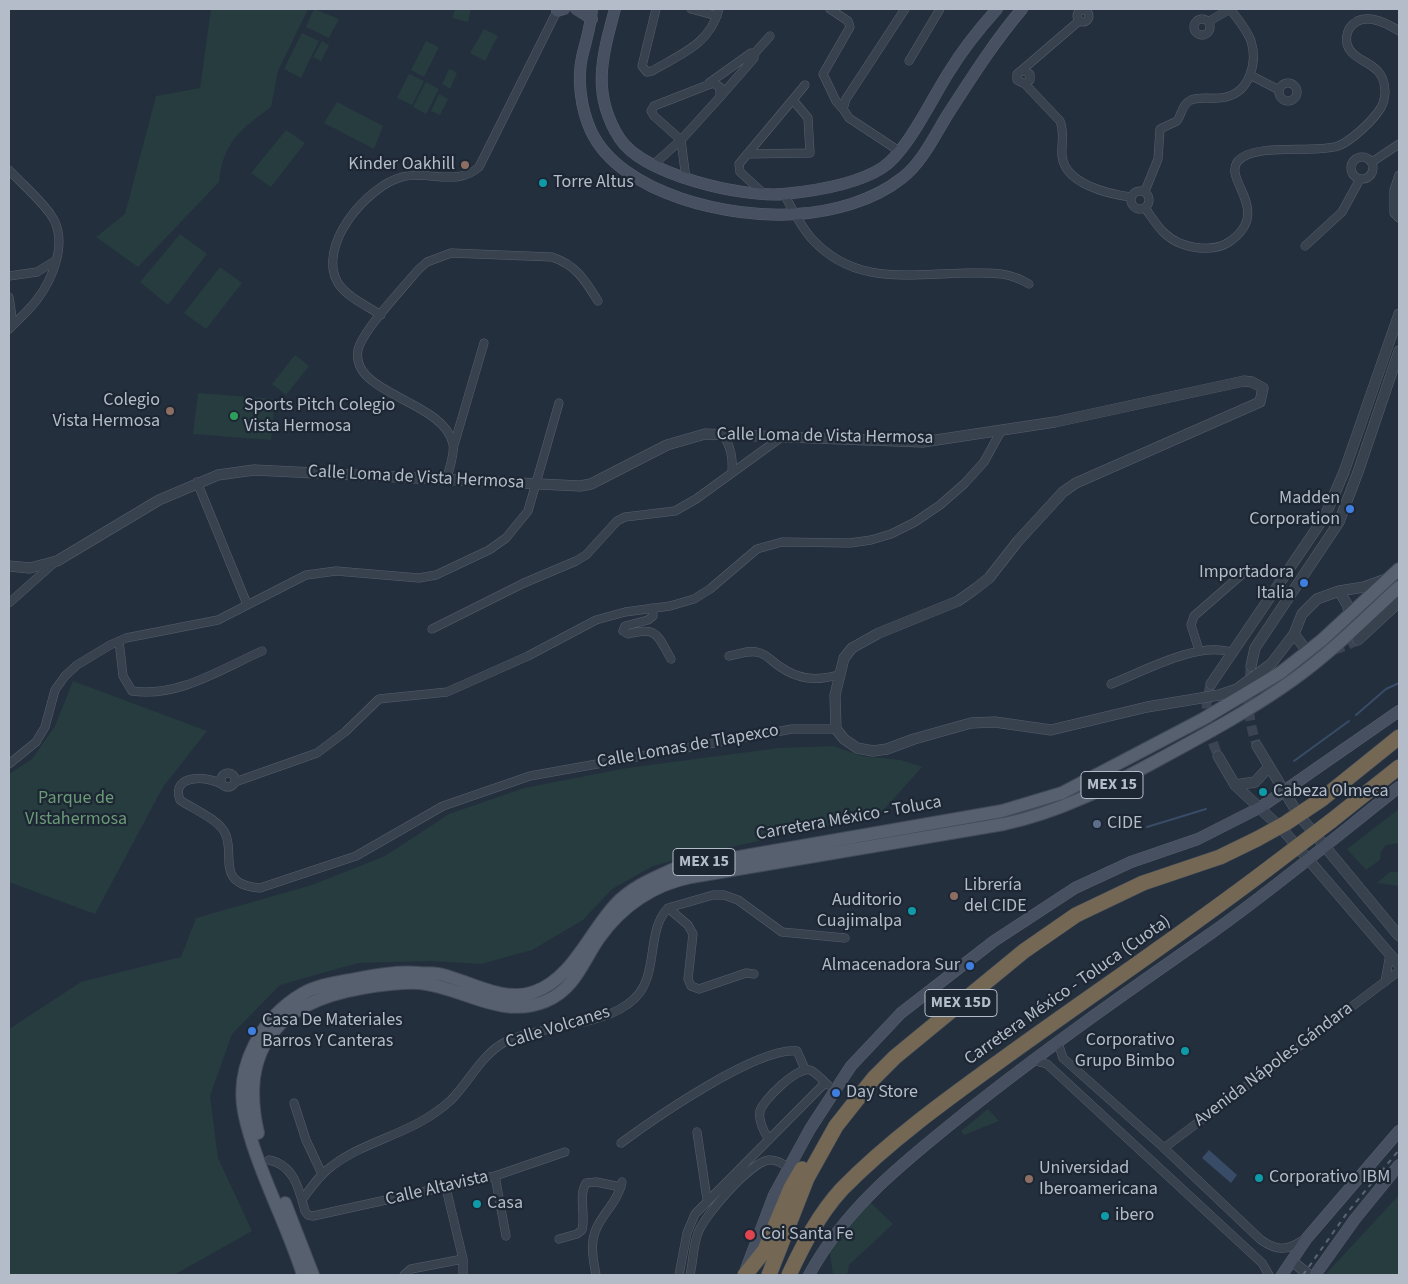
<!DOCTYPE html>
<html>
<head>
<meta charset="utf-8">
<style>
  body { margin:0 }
  #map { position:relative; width:1408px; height:1284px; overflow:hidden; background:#242f3e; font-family:"Source Sans 3",sans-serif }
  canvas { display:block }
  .frame { position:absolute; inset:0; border:10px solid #b4bcc9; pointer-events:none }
</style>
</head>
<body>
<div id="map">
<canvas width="1408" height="1284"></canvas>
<div class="frame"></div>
</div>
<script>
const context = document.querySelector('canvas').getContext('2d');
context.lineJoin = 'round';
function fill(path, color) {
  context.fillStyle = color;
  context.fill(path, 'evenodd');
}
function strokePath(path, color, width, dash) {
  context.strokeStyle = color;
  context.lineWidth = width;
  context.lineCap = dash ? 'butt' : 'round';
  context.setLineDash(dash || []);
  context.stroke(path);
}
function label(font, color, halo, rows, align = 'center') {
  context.font = font + ' "Source Sans 3",sans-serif';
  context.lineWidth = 4.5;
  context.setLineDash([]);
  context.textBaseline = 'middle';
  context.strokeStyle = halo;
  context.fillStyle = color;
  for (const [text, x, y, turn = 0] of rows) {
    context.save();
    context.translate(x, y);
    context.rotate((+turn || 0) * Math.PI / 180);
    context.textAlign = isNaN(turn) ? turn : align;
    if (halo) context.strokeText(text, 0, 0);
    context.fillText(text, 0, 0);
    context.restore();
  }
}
fill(new Path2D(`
  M211,9h97l-30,62 -7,36c-30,22 -48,35 -52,75l-81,85 -42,-30 29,-23 31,-118 44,-8z
  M314,9l25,10 -10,19 -23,-11z
  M455,9h16l-3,13 -16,-4z
  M484,29l14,7 -13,25 -15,-8z
  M302,33l17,8 -18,37 -17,-9z
  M322,41l7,4 -8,16 -8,-4z
  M426,41l13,6 -15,30 -13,-7z
  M449,69l8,4 -7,16 -8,-5z
  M409,74l15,7 -12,24 -15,-7z
  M426,82l13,7 -13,25 -13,-7z
  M439,94l9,5 -8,16 -9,-4z
  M337,102l46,24 -9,23 -50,-26z
  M286,130l19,13 -34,44 -20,-14z
  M180,234l27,20 -39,51 -28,-23z
  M220,267l22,16 -36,46 -22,-16z
  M295,355l14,11 -23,29 -14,-11z
  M198,393l77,6 -4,41 -78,-6z
  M73,681l134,50 -44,56 -68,127 -86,-32v-108l23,-15 23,-33z
  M833,746l29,10 39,4 21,7 -44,49 -176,37 -49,13 -41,23 -29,31 -51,30 -51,14 -51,-3 -72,2 -78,22 -48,49 -22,62 8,62 34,73 -78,44h-165v-246l72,-47 100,-25 15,-39 116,-33 73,-29 64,-42 75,-26 103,-20 152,-20z
  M1399,809v34l-13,2 -5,7 -1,8 -14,10 -19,-21z
  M1390,872h9v14l-22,-3z
  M988,1109l11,12 -35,14 -3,-4z
  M1399,1195v80h-74z
  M870,1202l23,22 -44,41 -2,10h-14l-3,-22 7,-13z`), '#263c3f');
fill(new Path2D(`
  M1209,1150l28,25 -6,8 -29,-25z`), '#394c67');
strokePath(new Path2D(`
  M1356,715l30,-26 13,-6
  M1294,761l55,-40
  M1147,827l59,-18`), '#394c67', 2);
strokePath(new Path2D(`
  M1305,647c19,10 35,1 53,-7
  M1251,666c-4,31 -4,51 6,80
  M1211,684c-9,26 -3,47 7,72`), '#3a4453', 10, [10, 5]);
const minor = new Path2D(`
  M656,9l-14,57 5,6 5,-1c29,-17 58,-27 67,-62
  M691,9l26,7
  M830,9l18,12 2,6 -27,47 13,27 7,8
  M1077 16a6 6 0 1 1 12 0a6 6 0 1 1-12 0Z
  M1194 27a8 8 0 1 1 16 0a8 8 0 1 1-16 0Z
  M1208,22l22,-13
  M754,54l16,-18
  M909,61l31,-52
  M1022,70l57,-49
  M1250,75l29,15
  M709,83l42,-30 3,1v4l-34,39
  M1279 92a9 9 0 1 1 18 0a9 9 0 1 1-18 0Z
  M1025,84l5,-4v-6l-8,-4 -5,4v6l8,4 35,37c5,12 1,23 2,35 3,28 46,38 69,41
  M899,151l-50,-33 -6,-9 3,-10 59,-90
  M747,154l63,-1 -2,-35 -15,-18
  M1351 168a11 11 0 1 1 22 0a11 11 0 1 1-22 0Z
  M1372,162l27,-18
  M653,165l28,-25 39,-43v-10l-7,-4 -59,23 -3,5 3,5 27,24 5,39
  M9,170c13,14 31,29 42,45 18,26 2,64 -15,86 -8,10 -18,19 -27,28
  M1399,175l-5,15v23l5,5
  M1131 200a9 9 0 1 1 18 0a9 9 0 1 1-18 0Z
  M1145,191l13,-32 2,-30 17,-8c5,-7 5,-17 14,-21 11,-4 24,0 35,-3 23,-5 32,-34 25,-56 -4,-11 -14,-23 -21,-32
  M763,193l-23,-21 -1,-8 66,-79
  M784,194c8,15 17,33 28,45 43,47 97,35 154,34 25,0 41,-2 63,11
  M1145,208c11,15 18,29 37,36 14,5 34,7 47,-2 45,-31 -7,-62 9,-81 17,-19 77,-7 100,-15 13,-5 32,-23 40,-34 5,-6 7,-13 7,-21 -1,-32 -32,-26 -38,-47 -1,-5 0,-11 2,-15 12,-19 36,-7 50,2
  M1305,246l37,-34 18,-33
  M9,276l28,-4 18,-11
  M9,297l4,27
  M381,315c-14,-9 -34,-18 -43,-32 -22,-37 29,-97 64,-106 26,-7 55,10 77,-10l79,-158
  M722,433c9,14 11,24 10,40
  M454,445l30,-102
  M447,478c2,-9 8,-25 6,-34 -9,-44 -103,-49 -95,-94 4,-19 46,-63 60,-80l9,-8 24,-9 101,4c24,8 33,23 46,44
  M197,482l50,122
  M9,603l45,-40
  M652,608l1,8 -5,4 -23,6 -2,5 5,3c30,-8 29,1 43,25
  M432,629l92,-46 52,-22 10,-6 31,-34 8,-4 50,-6 21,-12 87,-63
  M119,641l4,35 9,15c46,7 89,-22 130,-40
  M1199,650l-8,-25 3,-9 54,-47
  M729,656c10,-2 22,-7 31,-3 7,2 13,9 19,13 20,14 37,15 59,9
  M1111,684c33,-13 87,-43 120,-32
  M9,764l27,-22 9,-15 10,-37 10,-14 12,-11 33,-20 16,-7 92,-18 88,-45 30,-4 83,7 17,-3 53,-25 17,-12 22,-27 31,-108
  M221 780a7 7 0 1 1 14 0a7 7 0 1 1-14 0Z
  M235,782l82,-29 28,-21 34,-33 68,-7 81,-36 68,-36 29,-8 45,-6 24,-7 16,-10 47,-40 25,-7 68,1 21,-3 20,-6 24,-12 25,-17 24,-21 20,-22 17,-31
  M223,785c-13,-9 -53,-12 -43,15 13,9 38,19 45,33 11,21 -11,51 35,55l96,-32 87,-50 87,-30 262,-47h44
  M668,908l20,17 5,9 -5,45 3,7 8,3 47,-16 8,1
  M1385,982l5,-28
  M1060,1039l-1,7 4,12 101,90 97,92c16,11 26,11 42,0
  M1032,1060l15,4 215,199 7,12
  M294,1103l12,37 16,34
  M697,1132l10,67
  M769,1140c-5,-8 -11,-19 -9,-29 3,-11 38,-45 50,-41 6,2 13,11 18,15
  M621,1143c34,-25 136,-96 176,-92l8,18
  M1164,1148l235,-177
  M269,1160c25,5 30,29 36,51l3,4 5,1 182,-40 70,-24
  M495,1176l11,60
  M446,1188l17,71v16
  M302,1200c9,-12 17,-25 30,-34 37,-28 81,-31 119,-66 18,-18 31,-46 54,-58 38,-18 98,-14 129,-43 26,-24 11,-67 34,-91l45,-13h11l14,5 44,32 63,6
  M559,1239l18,-5 5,-4c4,-16 -4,-34 4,-47l10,-1 25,5
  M404,1275l7,-6 52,-10
  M596,1275c-2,-11 -5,-23 -3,-35 3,-22 25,-36 29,-58
  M679,1275l8,-42 8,-19 130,-131
  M690,1275c3,-13 3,-29 8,-42 6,-17 52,-71 71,-73 8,-1 15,4 21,9`);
const tertiary = new Path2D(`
  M9,566l21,2 27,-7 102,-61 59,-25 36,-5 326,16 11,-2 76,-39 38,-11 218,8 132,-20 189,-41 8,1 11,6 -3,14 -184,81 -13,9 -45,49 -29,37 -14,11 -17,12 -79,32 -27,15 -8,10 -9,37 1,34 8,10 13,9 16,3 14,-2 27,-10 57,-16 24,-1 56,8 96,-23 72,-12 18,-6 34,-25 23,-30 8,-20 15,-15 22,-8 25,-4 22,-8
  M1339,591l9,15 1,10
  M1294,634l10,13
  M1358,640l41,-38
  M1251,666l4,-18 84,-126 19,-50 41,-121
  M1211,684l114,-168 19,-44 55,-158
  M1257,746l41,68 101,122
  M1218,756l17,29 48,45 116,135
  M1235,785l20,-3 13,-14
  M1292,1261l17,14`);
const secondary = new Path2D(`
  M576,9l16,10
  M592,9c-1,17 -6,31 -10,48 -5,23 -1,52 9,74 30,64 141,88 205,83 36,-2 77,-13 106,-36 20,-15 33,-43 46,-64 24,-37 46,-72 74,-105
  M615,9c-13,48 -24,85 5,130 24,36 123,59 164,55 30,-3 73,-10 98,-26 26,-17 50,-70 67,-96 14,-23 30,-43 48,-63
  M557,11l7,-2
  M746,1269l28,-74 36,-66 41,-63 50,-53 93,-72 81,-53 56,-26 67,-23 63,-32 138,-96
  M809,1275c37,-68 97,-115 157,-163 79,-63 161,-120 244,-178 65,-46 127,-98 189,-147
  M1282,1275l25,-37 92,-107
  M1315,1275l40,-56 44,-54`);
const primary = new Path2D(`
  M258,1133c-20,-86 22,-131 104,-145 19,-3 38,-6 57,-5 44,4 82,37 127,18 29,-12 37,-40 53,-63 23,-32 53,-53 92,-61l313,-53c56,-12 104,-37 154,-64 46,-25 93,-50 136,-81 38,-27 71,-61 105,-92
  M285,1203l28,72
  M303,1275c-17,-54 -48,-109 -59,-163 -9,-47 19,-95 58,-118 17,-10 39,-12 58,-16 20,-4 41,-7 60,-5 8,0 16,0 23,2 28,7 61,28 91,17 38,-13 55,-59 81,-87 16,-18 39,-27 61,-37l326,-57 60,-18 141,-74 77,-46 42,-33 77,-71`);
const motorway = new Path2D(`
  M1322,799l77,-62
  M1331,821l68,-54
  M745,1275l20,-25 26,-62 11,-19
  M769,1275l38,-97 29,-52 38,-48 21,-21 129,-106 52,-36 67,-32 77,-26 37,-18
  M789,1275c14,-30 30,-61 53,-86 47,-48 104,-89 158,-128 91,-66 184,-128 273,-196`);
strokePath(minor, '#565f6c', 9);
strokePath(tertiary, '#565f6c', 11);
strokePath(secondary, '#565f6c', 12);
strokePath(primary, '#414a57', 14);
strokePath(motorway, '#434c59', 16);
strokePath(minor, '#38414e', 8);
strokePath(tertiary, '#38414e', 10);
strokePath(secondary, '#465061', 11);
strokePath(primary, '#56606e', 12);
strokePath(motorway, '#746855', 15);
strokePath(new Path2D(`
  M1303,1275l44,-62 52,-63`), '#5a6575', 2, [5, 5]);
const motorwayBridge = new Path2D(`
  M1257,839l29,-16 36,-24
  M1273,865l58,-44`);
strokePath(motorwayBridge, '#434c59', 16, []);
strokePath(motorwayBridge, '#746855', 15);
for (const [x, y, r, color] of [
  [465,165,5,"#8d6e63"],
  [543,183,5,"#0f9aa8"],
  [170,411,5,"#8d6e63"],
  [234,416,5,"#2e9e5b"],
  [1350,509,5,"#3f7fe0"],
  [1304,583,5,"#3f7fe0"],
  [1263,792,5,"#0f9aa8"],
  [1097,824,5,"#5c6f8a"],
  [954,896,5,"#8d6e63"],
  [912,911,5,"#0f9aa8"],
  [970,966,5,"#3f7fe0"],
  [252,1031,5,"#3f7fe0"],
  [1185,1051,5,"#0f9aa8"],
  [836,1093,5,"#3f7fe0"],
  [1259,1178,5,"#0f9aa8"],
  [1029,1179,5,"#8d6e63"],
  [477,1204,5,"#0f9aa8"],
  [1105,1216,5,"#0f9aa8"],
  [750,1235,6,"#e0444e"]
]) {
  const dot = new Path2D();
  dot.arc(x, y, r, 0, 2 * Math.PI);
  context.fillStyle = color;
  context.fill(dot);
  strokePath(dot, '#1d2633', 2);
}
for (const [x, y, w] of [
  [1112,785,62],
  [704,862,62],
  [961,1003,72]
]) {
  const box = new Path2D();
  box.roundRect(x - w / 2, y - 13.5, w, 27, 4);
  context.fillStyle = '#1d2633';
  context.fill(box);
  strokePath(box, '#b4bcc9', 1);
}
label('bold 16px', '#b4bcc9', null, [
  ["MEX 15",1112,785],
  ["MEX 15",704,862],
  ["MEX 15D",961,1003]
]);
label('18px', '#b4bcc9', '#1d2633', [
  ["Kinder Oakhill",455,165,"right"],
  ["Torre Altus",553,183],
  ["Colegio",160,401,"right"],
  ["Vista Hermosa",160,422,"right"],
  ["Sports Pitch Colegio",244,406],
  ["Vista Hermosa",244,427],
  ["Madden",1340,499,"right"],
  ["Corporation",1340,520,"right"],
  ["Importadora",1294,573,"right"],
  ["Italia",1294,594,"right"],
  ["Cabeza Olmeca",1273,792],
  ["CIDE",1107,824],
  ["Librería",964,886],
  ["del CIDE",964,907],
  ["Auditorio",902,901,"right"],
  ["Cuajimalpa",902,922,"right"],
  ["Almacenadora Sur",960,966,"right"],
  ["Casa De Materiales",262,1021],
  ["Barros Y Canteras",262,1042],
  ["Corporativo",1175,1041,"right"],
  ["Grupo Bimbo",1175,1062,"right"],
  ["Day Store",846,1093],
  ["Universidad",1039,1169],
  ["Iberoamericana",1039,1190],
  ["Corporativo IBM",1269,1178],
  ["Casa",487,1204],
  ["ibero",1115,1216],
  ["Coi Santa Fe",761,1235]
], 'left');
label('18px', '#b4bcc9', '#1d2633', [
  ["Calle Loma de Vista Hermosa",825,437,1],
  ["Calle Loma de Vista Hermosa",416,478,3],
  ["Calle Lomas de Tlapexco",688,747,-10],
  ["Carretera México - Toluca",849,819,-10],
  ["Carretera México - Toluca (Cuota)",1068,991,-35],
  ["Calle Volcanes",558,1028,-17],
  ["Avenida Nápoles Gándara",1274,1065,-37],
  ["Calle Altavista",437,1189,-13]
]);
label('18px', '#6b9a76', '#1d2633', [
  ["Parque de",76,799],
  ["VIstahermosa",76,820]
]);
</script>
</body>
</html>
